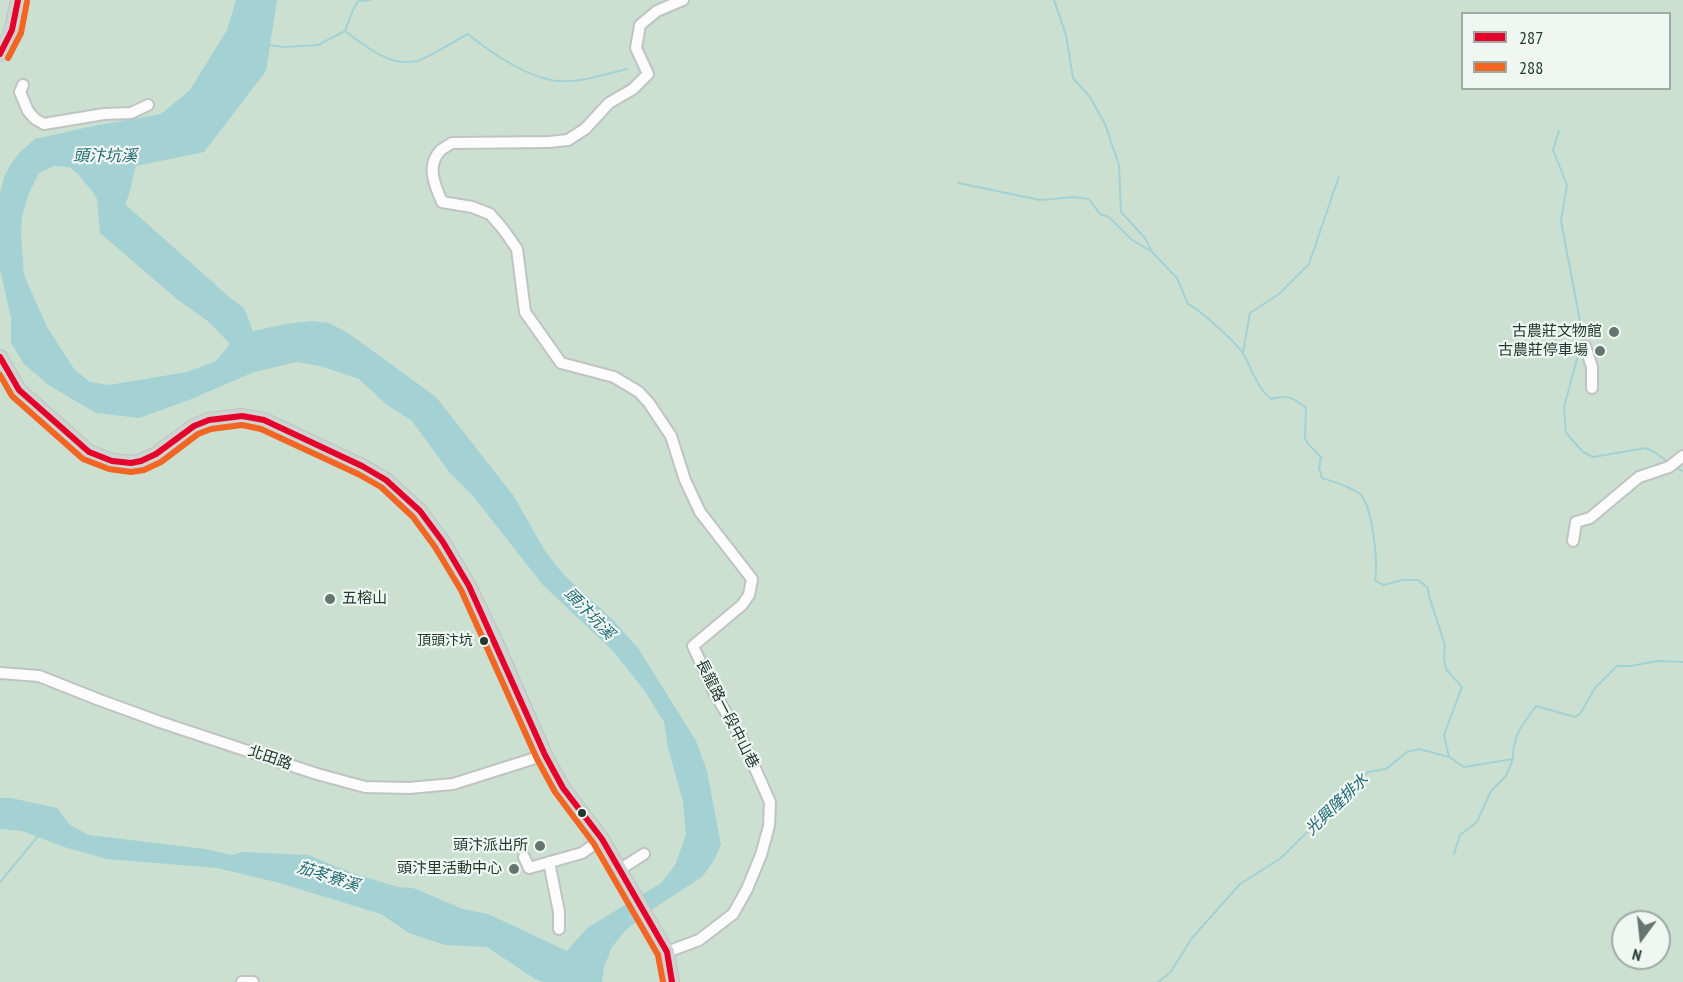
<!DOCTYPE html>
<html>
<head>
<meta charset="utf-8">
<style>
  body { margin:0 }
  #map { position:relative; width:1683px; height:982px; overflow:hidden; background:#e2e8e5; font-family:"PT Sans Narrow",sans-serif }
  canvas { display:block }
  .legend { position:absolute; left:1461px; top:12px; width:210px; height:78px; box-sizing:border-box; background:#f0f7f3; border:2px solid #9daba5; margin:0; padding:8px 10px; list-style:none; font-size:18px; color:#213931 }
  .legend li { display:flex; align-items:center; gap:12px; height:30px }
  .legend b { width:30px; border:2px solid #9daba5 }
  .north { position:absolute; left:1611px; top:910px; width:60px; height:60px; box-sizing:border-box; background:#f0f7f3; border:2px solid #9daba5; border-radius:50%; rotate:195deg; font-size:16px; font-weight:700; line-height:24px; text-align:center; color:#213931 }
  .north::after { content:''; display:block; margin:auto; width:21px; height:27px; background:#657670; clip-path:polygon(50% 0,100% 100%,50% 72%,0 100%) }
</style>
</head>
<body>
<div id="map">
<canvas width="1683" height="982"></canvas>
<ul class="legend">
<li><b style="height:8px;background:#e4002b"></b>287</li>
<li><b style="height:8px;background:#f26522"></b>288</li>
</ul>
<div class="north">N</div>
</div>
<script>
const context = document.querySelector('canvas').getContext('2d');
context.lineJoin = 'round';
function fill(path, color) {
  context.fillStyle = color;
  context.fill(path, 'evenodd');
}
function strokePath(path, color, width, dash) {
  context.strokeStyle = color;
  context.lineWidth = width;
  context.lineCap = dash ? 'butt' : 'round';
  context.setLineDash(dash || []);
  context.stroke(path);
}
function label(font, color, halo, rows, align = 'center') {
  context.font = font + ' "PT Sans Narrow","Noto Sans TC",sans-serif';
  context.lineWidth = 4.5;
  context.setLineDash([]);
  context.textBaseline = 'middle';
  context.strokeStyle = halo;
  context.fillStyle = color;
  for (const [text, x, y, turn = 0] of rows) {
    context.save();
    context.translate(x, y);
    context.rotate((+turn || 0) * Math.PI / 180);
    context.textAlign = isNaN(turn) ? turn : align;
    if (halo) context.strokeText(text, 0, 0);
    context.fillText(text, 0, 0);
    context.restore();
  }
}
fill(new Path2D(`
  M0,0h1683v982h-1683zM1462,14h208v74h-208zM1623,922h36v36h-36z`), '#cbe0d1');
fill(new Path2D(`
  M236,0h41l-11,71 -62,81 -68,14c-5,14 -4,25 -11,38l103,92 16,12 9,23 33,-7 26,-3 17,2 19,10 88,64 77,98 32,56 18,23 50,46 25,28 58,93 11,30 14,74 -8,17 -11,15 -54,35 -22,18 -14,17 -8,20 -2,15h-58l-9,-3 -48,-32 -42,-2 -36,-12 -28,-19 -105,-32 -59,-14 -110,-9 -43,-12 -42,-16 -22,-2v-31h11l46,10 13,17 19,10 116,14 27,6 11,-3 65,3 44,18 46,14 15,1 50,21 25,5 79,37 20,-23 74,-45 14,-18 11,-30 -3,-33 -15,-54 -4,-26 -20,-32 -30,-38 -71,-67 -70,-89 -23,-23 -38,-52 -25,-16 -28,-26 -39,-13 -23,-4 -43,10 -65,28 -50,18 -43,-5 -46,-27 -26,-22 -13,-21v-25l-11,-48v-77l4,-16 7,-13 8,-11 16,-14 58,-13 68,-12 29,-24 37,-60zM54,166l15,1 9,7 14,17 5,8 3,34 77,66 32,23 21,22 -14,17 -29,11 -78,13 -19,-3 -16,-13 -27,-42 -23,-52 -3,-39 1,-20 7,-23 10,-20z`), '#a4d1d4');
strokePath(new Path2D(`
  M1054,0l12,35 7,43 17,19 15,27 14,41 2,47 24,26 7,14 25,26 11,26c11,5 50,40 56,51 8,15 14,34 27,44 16,-5 23,-1 35,9l-1,30 3,6 13,13 -2,11 3,10c9,3 32,10 38,16 13,13 18,68 15,86l8,5 20,-5h15l10,8 1,8 16,49 -1,14 2,10 16,18 -18,48 5,22
  M345,31c22,16 44,36 72,30 10,-2 39,-21 51,-27 23,19 60,44 90,47 22,2 48,-7 69,-12
  M268,45l16,2 34,-2 27,-14 8,-21 5,-9 13,-1
  M1559,131l-6,19 14,35 -6,36 22,116 -19,70 2,26 17,19 10,5 53,-9 10,5 13,10
  M958,183l82,17 34,-3 15,2 11,15 9,3 23,23 19,11
  M1243,352l7,-39 29,-19 30,-30 30,-88
  M1676,468l7,3
  M1454,854l6,-19 17,-13 14,-31 15,-15 7,-17
  M0,882l38,-46
  M1158,982l12,-9 22,-35 48,-54 41,-26 87,-86 18,-3 21,-17 12,-3 30,8 15,10 49,-8c0,-25 9,-33 23,-53l39,11 5,-3 15,-26 22,-22h14l26,-5 26,1`), '#a4d1d4', 2);
const minor = new Path2D(`
  M23,85l-3,7 8,19 7,8 9,5 60,-10 27,-1 17,-8
  M1585,346l7,21v21
  M1573,541l3,-19 14,-4 49,-41 30,-10 14,-11
  M0,673l39,3 58,23 63,23 157,52 48,13 44,1 44,-4 92,-29
  M524,857l5,11 53,-15 20,-14
  M549,862l10,50v17
  M619,870l25,-16
  M667,952l32,-12 34,-26 14,-25 14,-34 8,-29 1,-24 -28,-63 -27,-45 -22,-48 49,-41 7,-10 3,-16 -52,-67 -15,-32 -14,-44 -22,-33 -10,-11 -25,-15 -53,-14 -36,-51 -8,-63 -14,-20 -13,-15 -18,-7 -30,-5c-7,-16 -16,-36 -2,-51 3,-3 9,-6 12,-8l97,-1 19,-2 17,-11 24,-26 24,-14 15,-15 -12,-26 4,-23 17,-14 26,-11
  M242,982h11`);
const major = new Path2D(`
  M0,54l12,-24 6,-30
  M0,357l19,33 70,62 23,9 19,2 10,-2 15,-7 38,-28 15,-6 33,-4 22,4 98,46 24,14 34,31 23,31 26,44 29,61 47,108 18,33 39,51 65,113 5,30`);
strokePath(minor, '#bfc4c2', 14);
strokePath(major, '#bcc4c1', 16);
strokePath(minor, '#fbfcfb', 10);
strokePath(major, '#cdd4d1', 14);
strokePath(new Path2D(`
  M0,54l12,-24 6,-30
  M0,357l19,33 70,62 23,9 19,2 10,-2 15,-7 38,-28 15,-6 33,-4 22,4 98,46 24,14 34,31 23,31 26,44 76,169 18,33 39,51 65,113 5,30`), '#e4002b', 6);
strokePath(new Path2D(`
  M8,58l13,-25 6,-31
  M0,375l12,21 71,63 26,10 22,3 13,-2 17,-8 37,-28 13,-5 31,-4 19,4 97,45 23,13 32,30 22,30 26,43 76,169 18,33 39,52 64,111 5,27`), '#f26522', 6);
for (const [x, y, r, color] of [
  [1614,332,6,"#657670"],
  [1600,351,6,"#657670"],
  [330,599,6,"#657670"],
  [484,641,5,"#213931"],
  [582,813,5,"#213931"],
  [540,846,6,"#657670"],
  [514,869,6,"#657670"]
]) {
  const dot = new Path2D();
  dot.arc(x, y, r, 0, 2 * Math.PI);
  context.fillStyle = color;
  context.fill(dot);
  strokePath(dot, '#f0f7f3', 2);
}
label('14px', '#213931', '#f0f7f3', [
  ["頂頭汴坑",473,641]
], 'right');
label('15px', '#213931', '#f0f7f3', [
  ["古農莊文物館",1602,332],
  ["古農莊停車場",1588,351],
  ["五榕山",342,599,"left"],
  ["頭汴派出所",528,846],
  ["頭汴里活動中心",502,869]
], 'right');
label('15px', '#213931', '#f0f7f3', [
  ["長龍路一段中山巷",727,714,63],
  ["北田路",270,758,19]
]);
label('italic 16px', '#1f6972', '#f0f7f3', [
  ["頭汴坑溪",105,156],
  ["頭汴坑溪",589,614,46],
  ["光興隆排水",1337,805,-44],
  ["茄苳寮溪",328,877,18]
]);
</script>
</body>
</html>
